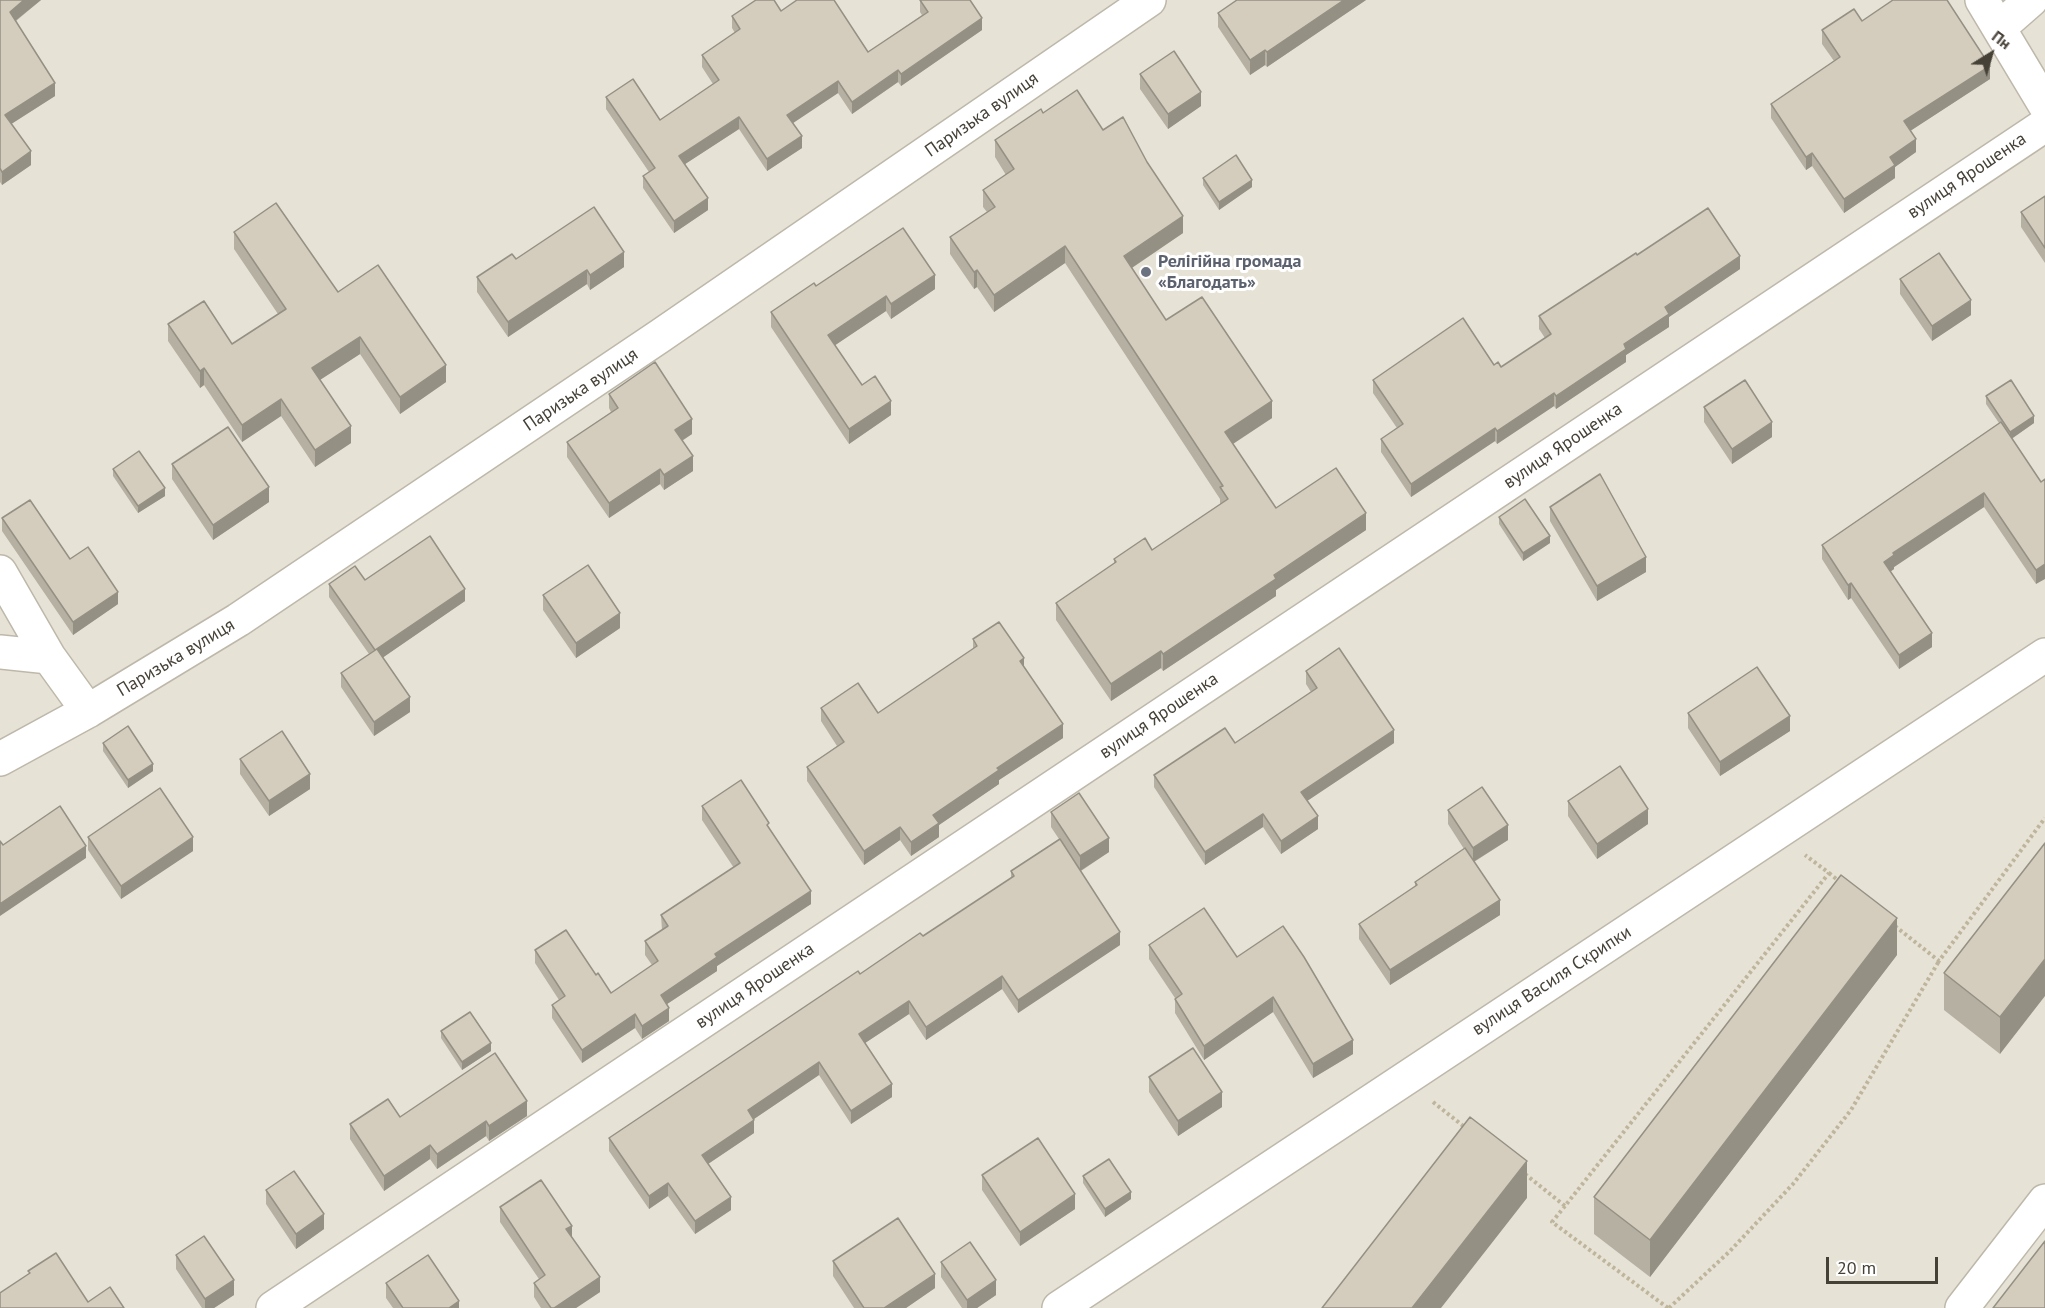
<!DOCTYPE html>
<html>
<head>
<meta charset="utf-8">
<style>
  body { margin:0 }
  #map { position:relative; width:2045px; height:1308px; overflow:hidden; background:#f3f0e7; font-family:"PT Sans",sans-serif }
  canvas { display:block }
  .north { position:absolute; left:1961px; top:24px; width:60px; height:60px; -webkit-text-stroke:4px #fff; paint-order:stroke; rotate:37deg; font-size:16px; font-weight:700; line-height:24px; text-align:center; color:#464137 }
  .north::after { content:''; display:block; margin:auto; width:21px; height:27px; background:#464137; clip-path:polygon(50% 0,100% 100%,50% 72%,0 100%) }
  .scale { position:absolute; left:1826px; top:1257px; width:112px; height:27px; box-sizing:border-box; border:3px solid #464137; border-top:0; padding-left:8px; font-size:18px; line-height:21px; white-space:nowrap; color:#464137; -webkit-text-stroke:4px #fff; paint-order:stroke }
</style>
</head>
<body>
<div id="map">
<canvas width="2045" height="1308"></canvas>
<div class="north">Пн</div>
<div class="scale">20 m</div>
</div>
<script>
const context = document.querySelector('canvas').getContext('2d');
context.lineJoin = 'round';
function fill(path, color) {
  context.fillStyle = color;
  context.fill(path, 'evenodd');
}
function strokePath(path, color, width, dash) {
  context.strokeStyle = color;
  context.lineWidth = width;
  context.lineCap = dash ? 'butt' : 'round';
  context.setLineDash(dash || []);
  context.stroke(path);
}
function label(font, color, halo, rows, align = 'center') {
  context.font = font + ' "PT Sans",sans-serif';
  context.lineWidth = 6;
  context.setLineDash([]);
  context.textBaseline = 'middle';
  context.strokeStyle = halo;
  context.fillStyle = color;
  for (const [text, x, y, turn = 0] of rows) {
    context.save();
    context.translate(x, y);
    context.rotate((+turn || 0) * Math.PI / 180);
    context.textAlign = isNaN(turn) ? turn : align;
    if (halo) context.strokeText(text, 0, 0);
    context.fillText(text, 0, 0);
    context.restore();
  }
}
fill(new Path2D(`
  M0,0h2045v1308h-2045z`), '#e6e2d6');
const minor = new Path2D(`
  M1982,0l63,105
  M1999,28l32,-28
  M0,572l49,85 39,54
  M0,652l49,5
  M0,759l88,-48 150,-91 422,-284 489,-336
  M273,1308l1772,-1183
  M1059,1308l986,-653
  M1962,1308l83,-107`);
strokePath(minor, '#beb8aa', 36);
strokePath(new Path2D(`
  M1829,873l11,9
  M1895,926l44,35 106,-143
  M1433,1102l34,27
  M1525,1174l40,32 264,-333 -24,-18
  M1565,1206l-13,16 116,86
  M1669,1308l61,-57 63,-67 58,-74 88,-149`), '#bfb59c', 4, [3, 3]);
strokePath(minor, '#fff', 33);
fill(new Path2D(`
  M0,0h41l-25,21 39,75 -44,28 20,41 -29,20 -2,-3z
  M920,0l62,30 -81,56 -3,-4 -46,32 -14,-21 -45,30 9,25 -35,23 -28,-42 -54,35 23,46 -34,23 -31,-45v-12l6,-4 -43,-63v-12l54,23 53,-36 -11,-17v-12l33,-22 -3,-5v-12l49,-5 87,41 54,-37 -2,-3z
  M1366,0l-99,67 -2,-2 -15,10 -32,-48v-14z
  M1862,21l128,58 -80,52 6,21 -21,15v11l-51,35 -32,-47 -6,4 -35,-52v-14l63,-43 -12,-17v-14z
  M1140,74l61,32 -33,23 -28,-40z
  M1043,113l60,17 80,103 -51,35 34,52 106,98 -39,26 43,64 90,22 -90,60v6l-65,43 -48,32 -2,-3 -50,33 -55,-81v-17l58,-39v-5l38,-9 68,-46v-5l-155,-236 -71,49 -17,-25 -3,2 -24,-35v-17l37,-25 -4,-5v-17l23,-15 -11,-18v-17z
  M1203,178l49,9 -33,23 -16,-25z
  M2045,196v67l-24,-36v-15z
  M234,232l104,60 108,90 -46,32 -40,-60 -40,26 31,63 -36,24 -34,-51 -39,26 -38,-57 -4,3 -32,-47v-17l64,20 46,-30 -44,-65z
  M1637,255l103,14 -71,48v10l-43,28v7l-70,47 -2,-3 -57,38 -2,-3 -84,56 -30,-45v-13l16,-11 -24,-35v-13l121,-15 7,2 44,-29 -6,-9v-13z
  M516,259l108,8 -34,23 -3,-6 -79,53 -31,-45v-15z
  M1900,279l71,36 -39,26 -32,-47z
  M816,286l119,3 -44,30 -5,-8 -51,34 27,40 29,30 -42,29 -78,-117v-15z
  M609,394l83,40 -10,7 11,30 -29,19 -4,-6 -51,34 -42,-61v-15l44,-30 -2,-4z
  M1986,396l48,27 -22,15 29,44 -5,102 -52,-77 -90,60v2l-4,3 42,75 -33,22 -48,-71 -3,2 -26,-41v-14l177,-122 -13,-19z
  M1704,407l68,30 -40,27 -28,-42z
  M172,464l97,38 -56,38 -41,-61z
  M113,469l52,27 -27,17 -25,-37z
  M1550,507l96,65 -49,29 -47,-80z
  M1499,517l51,26 -27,18 -24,-37z
  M2,518l68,41 48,45 -45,31 -71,-104z
  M365,580l100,21 -82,56 27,55 -36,24 -33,-49v-14l28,-19 -40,-57v-13z
  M543,595l77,33 -44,30 -33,-48z
  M973,639l51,28 39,71 -64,42v4l-60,41v12l-28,19 -11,-16 -36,25 -57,-84v-14l30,-21 -16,-25v-13l57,5 95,-64z
  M1306,671l88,72 -87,58 11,28 -37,25 -18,-27 -58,38 -51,-78v-12l81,-32 76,-51 -5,-8z
  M1688,713l102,18 -70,45 -32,-48z
  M103,743l50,28 -25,17 -25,-37z
  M240,759l70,30 -41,27 -29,-42z
  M1568,801l80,23 -51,35 -29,-43z
  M702,806l67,23 42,75 -94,62v5l-50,33 2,17 -27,18 -7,-11 -53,35 -30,-45v-13l7,-5 -24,-37v-13l61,25 15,18 41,-28 -7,-10v-14l17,-11 -1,-15 73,-47 -32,-48z
  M1448,810l60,30 -34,22 26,53 -110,70 -31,-46v-15l56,-37v-5l49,-33 -16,-25z
  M1051,812l58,40 -28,19 39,74 -102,68 -16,-24 -76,51 -17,-26 -44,29 27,54 -41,27 -32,-49 -65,44v14l-46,31 23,46 -36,24 -27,-38 -19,13 -40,-58v-13l251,-164 63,-38 88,-58v-7l48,-32 -8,-12z
  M88,837l105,14 -72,48 -33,-49z
  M2045,843l-45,211 -56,-44v-37z
  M1149,945l88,12 116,97 -40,24 -40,-66 -69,48 -29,-47v-15l-26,-39z
  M1897,955l-247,322 -56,-43v-37z
  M441,1031l50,20 -29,19 -21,-32z
  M1149,1077l73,30 -44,29 -29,-44z
  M527,1116l-38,25 -3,-5 -49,33 -7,-10 -46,32 -34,-52v-15l50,-7z
  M982,1175l93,34 -55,37 -38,-56z
  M1083,1176l48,23 -26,18 -22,-34z
  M266,1190l58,39 -28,20 -30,-45z
  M500,1207l72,30 28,55 -24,16h-35l-7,-11v-14l5,-4 -39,-57z
  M176,1255l58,40 -20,13h-12l-26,-39z
  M833,1261l102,27 -29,20h-52l-21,-32z
  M941,1262l55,33 -19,13h-15l-21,-31z
  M386,1283l73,25h-66l-7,-10z`), '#b6b0a3');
fill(new Path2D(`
  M24,0h17l-31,25v-13z
  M1344,0h22l-99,67v-15z
  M982,18v12l-81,56v-12z
  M1265,50v15l-15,10v-15z
  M1990,66v13l-86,56v-14z
  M898,70v12l-46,32v-12z
  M838,81v12l-51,34v-12z
  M55,83v13l-50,32v-13z
  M1201,92v14l-33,23v-15z
  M739,117v12l-60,39v-12z
  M802,136v12l-35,23v-12z
  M1916,139v13l-21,15v11l-51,35v-14l46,-42z
  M31,151v14l-29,20v-13z
  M1812,153v13l-6,4v-13z
  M1252,180v7l-33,23v-8z
  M708,198v12l-34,23v-12z
  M1183,216v17l-59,40v-17z
  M1065,246v17l-71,49v-17z
  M624,252v15l-34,23v-15z
  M1740,256v13l-71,48v10l-43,28v7l-70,47v-13l68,-52 41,-37z
  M587,270v14l-79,53v-15z
  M977,270v17l-3,2v-17z
  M935,275v14l-44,30v-15z
  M886,296v15l-58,39v-15z
  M1971,300v15l-39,26v-15z
  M360,337v17l-48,31v-17z
  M446,365v17l-46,32v-17z
  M204,368v17l-4,3v-17z
  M1554,393v13l-57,38v-13z
  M281,399v17l-39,26v-17z
  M891,401v14l-42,29v-15z
  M1272,401v17l-47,31v-17z
  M2034,416v7l-24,17v-8z
  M692,419v15l-17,11v-15z
  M1772,422v15l-40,27v-15z
  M351,426v17l-36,24v-17z
  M1495,428v13l-84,56v-13z
  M693,456v15l-29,19v-15z
  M660,469v15l-51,34v-15z
  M269,487v15l-56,38v-15z
  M165,488v8l-27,17v-7z
  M1984,493v14l-90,60v2l-10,7v-14l9,-9z
  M1366,513v17l-90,60v6l-113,75v-17l111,-79z
  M1550,536v7l-27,18v-8z
  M1646,557v15l-49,29v-15z
  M2045,564v15l-9,5v-14z
  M1851,583v15l-3,2v-15z
  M465,589v12l-90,62v-13z
  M118,592v12l-45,31v-13z
  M620,613v15l-44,30v-15z
  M1932,633v14l-33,22v-14z
  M1161,651v17l-50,33v-17z
  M1024,658v14l-4,-11z
  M410,697v15l-36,24v-14z
  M1790,716v15l-70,45v-14z
  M1063,724v14l-64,42v4l-60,41v12l-28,19v-14l22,-27 64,-47z
  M1394,730v13l-93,62v-13z
  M153,764v7l-25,17v-8z
  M310,774v15l-41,27v-15z
  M1648,809v15l-51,35v-15z
  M1263,814v13l-58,38v-13z
  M1318,816v13l-37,25v-13z
  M1508,825v15l-35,22v-14z
  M900,827v13l-36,25v-14z
  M193,837v14l-72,48v-13z
  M1109,838v14l-29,19v-15z
  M86,846v12l-86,58v-12z
  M811,891v13l-94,62v5l-56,37v-13l54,-41z
  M1500,900v15l-110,70v-15z
  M1897,918v37l-247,322v-37z
  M1120,932v13l-102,68v-13z
  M2045,959v37l-45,58v-37z
  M1002,976v13l-76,51v-13z
  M1273,997v15l-69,48v-14z
  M909,1001v13l-50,33v-13z
  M669,1008v13l-27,18v-13z
  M635,1014v14l-53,35v-13z
  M1353,1040v14l-40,24v-14z
  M491,1043v8l-29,19v-8z
  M819,1062v13l-71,48v-13z
  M892,1084v13l-41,27v-13z
  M1222,1092v15l-44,29v-15z
  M527,1101v15l-38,25v-15z
  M754,1120v13l-52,35v-13z
  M486,1121v15l-49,33v-15z
  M430,1145v14l-46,32v-15z
  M1527,1161v37l-86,110h-29z
  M668,1183v13l-19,13v-13z
  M1131,1192v7l-26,18v-8z
  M1075,1194v15l-55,37v-14z
  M731,1197v13l-36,24v-13z
  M324,1214v15l-28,20v-15z
  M572,1226v15l-6,-12z
  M935,1274v14l-29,20h-22z
  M600,1277v15l-24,16h-22z
  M234,1280v15l-20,13h-9v-9z
  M996,1280v15l-19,13h-10v-8z
  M459,1301v7h-10z`), '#949084');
const building = new Path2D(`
  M0,0h24l-14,12 45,71 -50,32 26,36 -29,21 -2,-4z
  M756,0h18l7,11 16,-11h37l34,52 60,-40 -8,-12h50l12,18 -81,56 -3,-4 -46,32 -14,-21 -51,34 15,21 -35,23 -28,-42 -60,39 29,42 -34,23 -31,-45 12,-8 -49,-71 27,-18 27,41 59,-40 -17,-25 38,-26 -8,-13z
  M1237,0h107l-77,52 -2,-2 -15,10 -32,-47z
  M1893,0h54l43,66 -86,55 12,18 -26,18 5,8 -51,34 -32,-46 -6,4 -35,-53 69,-47 -18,-27 32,-21 8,12z
  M1174,51l27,41 -33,22 -28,-40z
  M1077,90l26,40 20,-13 24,45 36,54 -59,40 42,64 36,-23 70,104 -47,31 51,76 60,-40 30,45 -92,62 2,4 -65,43 -48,32 -2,-3 -50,33 -55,-81 60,-41 -2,-3 31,-21 7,12 76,-51 -8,-12 3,-1 -158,-240 -71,49 -17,-25 -3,2 -24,-35 45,-30 -12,-17 31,-21 -19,-29 46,-31 2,4z
  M1236,155l16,25 -33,22 -16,-24z
  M2045,196v52l-24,-36z
  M276,203l62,89 40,-27 68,100 -46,32 -40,-60 -48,31 39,58 -36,24 -34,-51 -39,26 -38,-57 -4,3 -32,-47 36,-23 28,43 54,-35 -52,-77z
  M594,207l30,45 -34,23 -3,-5 -79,52 -31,-45 35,-23 4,5z
  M1708,208l32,48 -75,51 4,7 -45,30 2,5 -70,47 -2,-3 -57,38 -2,-3 -84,56 -30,-45 22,-15 -30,-44 90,-62 31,47 4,-3 3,5 50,-33 -12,-18 97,-63 1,2z
  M903,228l32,47 -44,29 -5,-8 -58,39 34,50 13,-9 16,25 -42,28 -78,-117 43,-29 2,3z
  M1939,253l32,47 -39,26 -32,-47z
  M655,362l37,57 -17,11 18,26 -29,19 -4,-6 -51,34 -42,-61 51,-34 -9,-14z
  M1745,380l27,42 -40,27 -28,-42z
  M2011,380l23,36 -24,16 -24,-36z
  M2001,422l40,60 4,-3v85l-9,6 -52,-77 -91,60 1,2 -10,7 48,71 -33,22 -48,-72 -3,2 -26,-40z
  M228,427l41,60 -56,38 -41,-61z
  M139,451l26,37 -27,18 -25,-37z
  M1600,474l46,83 -49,29 -47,-79z
  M1525,499l25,37 -27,17 -24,-36z
  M30,500l40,59 18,-12 30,45 -45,30 -71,-104z
  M430,536l35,53 -90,61 -46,-66 26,-18 10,14z
  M588,565l32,48 -44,30 -33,-48z
  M999,622l25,36 -4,3 43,63 -66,44 2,2 -66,45 6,8 -28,19 -11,-15 -36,24 -57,-84 37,-25 -23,-34 37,-25 20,30 99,-67 -4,-7z
  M1339,648l55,82 -93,62 17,24 -37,25 -18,-27 -58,38 -51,-77 71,-47 10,15 82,-55 -11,-17z
  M377,649l33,48 -36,25 -33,-49z
  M1757,667l33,49 -70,46 -32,-49z
  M128,726l25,38 -25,16 -25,-37z
  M282,731l28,43 -41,27 -29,-42z
  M1620,766l28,43 -51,35 -29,-43z
  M741,780l28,43 -2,2 44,66 -96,63 2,3 -56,38 8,13 -27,18 -7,-12 -53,36 -30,-45 13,-9 -30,-46 31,-20 30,45 2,-2 13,20 47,-32 -13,-20 23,-15 -7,-11 79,-52 -38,-57z
  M1482,787l26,38 -35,23 -25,-38z
  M160,788l33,49 -72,49 -33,-49z
  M1079,793l30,45 -29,18 -29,-44z
  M60,806l26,40 -86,58v-63l3,4z
  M1060,839l60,93 -102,68 -16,-24 -76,51 -17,-26 -50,33 33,50 -41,27 -32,-49 -71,48 6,10 -52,35 29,42 -36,24 -27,-38 -19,13 -40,-58 249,-167 2,3 60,-41 3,3 91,-60 -3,-5z
  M2045,843v116l-45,58 -56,-44z
  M1465,848l35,52 -110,70 -31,-46 58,-39 -2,-3z
  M1841,875l56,43 -247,322 -56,-43z
  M1204,908l33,49 46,-31 21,31 49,83 -40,24 -40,-67 -69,49 -29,-47 7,-5 -33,-49z
  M470,1012l21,31 -29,19 -21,-31z
  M1193,1048l29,44 -44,29 -29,-44z
  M495,1053l32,48 -38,25 -3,-5 -49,33 -7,-9 -46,31 -34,-52 38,-25 12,18z
  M1470,1117l57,44 -115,147h-90z
  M1038,1138l37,56 -55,38 -38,-57z
  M1109,1159l22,33 -26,17 -22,-33z
  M294,1171l30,43 -28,20 -30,-44z
  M541,1180l31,46 -6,3 34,48 -46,31h-3l-17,-25 11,-8 -45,-68z
  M898,1218l37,56 -51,34h-20l-31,-47z
  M204,1236l30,44 -29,19 -29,-44z
  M2045,1241v67h-52z
  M970,1242l26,38 -29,20 -26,-38z
  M56,1253l32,49 22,-15 14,21h-124v-15l30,-20 -2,-2z
  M428,1255l31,46 -10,7h-46l-17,-25z`);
fill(building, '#d4cdbd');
strokePath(building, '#949084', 1.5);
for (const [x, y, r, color] of [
  [1146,272,6,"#6b7280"]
]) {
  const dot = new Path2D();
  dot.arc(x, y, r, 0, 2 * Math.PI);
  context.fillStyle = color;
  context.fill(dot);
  strokePath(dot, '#fff', 2);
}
label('18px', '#464137', '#fff', [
  ["Паризька вулиця",982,115,-35],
  ["вулиця Ярошенка",1967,176,-34],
  ["Паризька вулиця",581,390,-34],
  ["вулиця Ярошенка",1563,446,-34],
  ["Паризька вулиця",176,658,-31],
  ["вулиця Ярошенка",1159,716,-34],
  ["вулиця Василя Скрипки",1552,981,-33],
  ["вулиця Ярошенка",755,986,-34]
]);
label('bold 18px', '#5b616d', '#fff', [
  ["Релігійна громада",1158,262],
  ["«Благодать»",1158,283]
], 'left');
</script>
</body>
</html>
